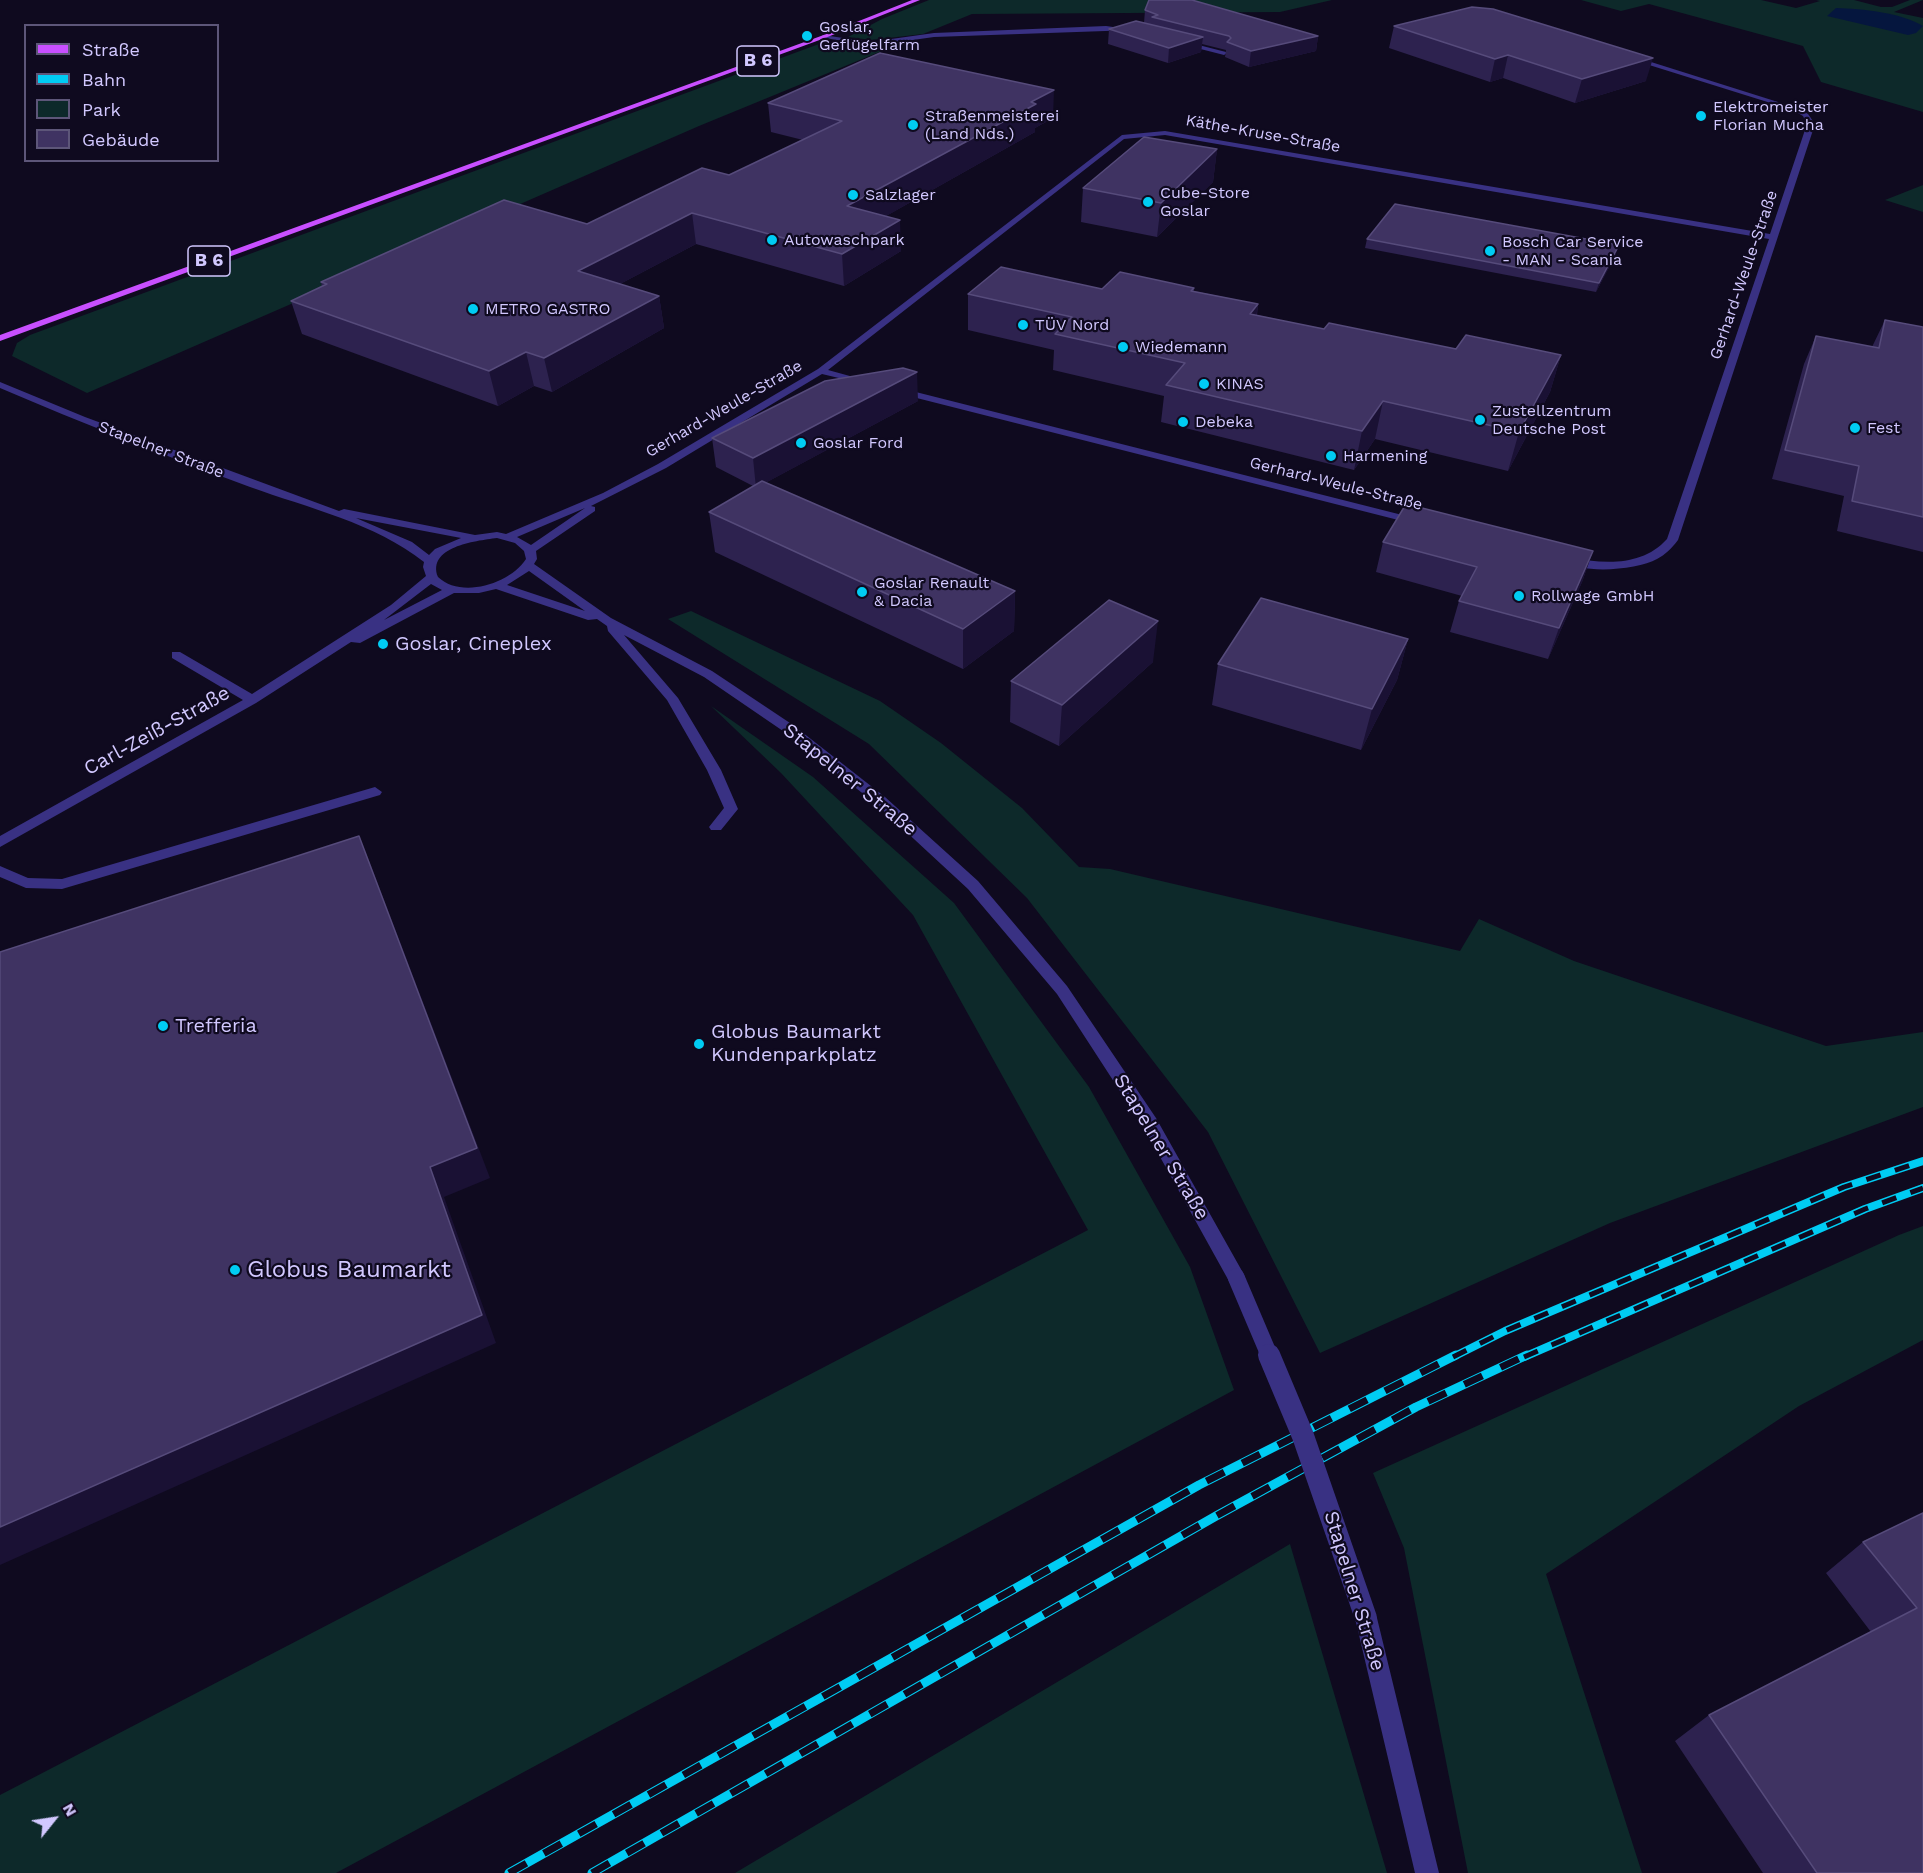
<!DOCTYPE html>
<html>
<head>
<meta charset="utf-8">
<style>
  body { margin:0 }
  #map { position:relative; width:1923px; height:1873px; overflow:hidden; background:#0f0a1f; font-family:"Work Sans",sans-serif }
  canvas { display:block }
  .legend { position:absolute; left:24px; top:24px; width:195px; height:138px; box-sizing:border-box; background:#0f0a1f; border:2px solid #5d5679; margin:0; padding:8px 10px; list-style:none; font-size:18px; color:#d2c8ff }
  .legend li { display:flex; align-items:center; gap:12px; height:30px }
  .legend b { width:30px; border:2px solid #5d5679 }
  .north { position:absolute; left:24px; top:1789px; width:60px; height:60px; -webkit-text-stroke:4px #0f0a1f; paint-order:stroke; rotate:60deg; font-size:16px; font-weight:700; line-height:24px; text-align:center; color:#d2c8ff }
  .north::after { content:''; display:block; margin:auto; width:21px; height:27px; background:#d2c8ff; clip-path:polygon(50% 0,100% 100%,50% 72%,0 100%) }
</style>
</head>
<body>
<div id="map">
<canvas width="1923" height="1873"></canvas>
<ul class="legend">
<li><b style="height:8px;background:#c84fff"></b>Straße</li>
<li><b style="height:8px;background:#00ccf3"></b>Bahn</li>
<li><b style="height:16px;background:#0d292a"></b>Park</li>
<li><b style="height:16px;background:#3f3362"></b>Gebäude</li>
</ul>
<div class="north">N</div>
</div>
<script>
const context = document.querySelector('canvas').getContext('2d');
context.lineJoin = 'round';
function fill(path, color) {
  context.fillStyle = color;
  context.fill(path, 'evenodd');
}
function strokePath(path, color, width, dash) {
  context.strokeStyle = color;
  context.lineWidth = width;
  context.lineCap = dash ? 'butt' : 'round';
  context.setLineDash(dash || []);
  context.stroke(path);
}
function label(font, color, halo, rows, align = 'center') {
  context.font = font + ' "Work Sans",sans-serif';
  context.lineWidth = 4.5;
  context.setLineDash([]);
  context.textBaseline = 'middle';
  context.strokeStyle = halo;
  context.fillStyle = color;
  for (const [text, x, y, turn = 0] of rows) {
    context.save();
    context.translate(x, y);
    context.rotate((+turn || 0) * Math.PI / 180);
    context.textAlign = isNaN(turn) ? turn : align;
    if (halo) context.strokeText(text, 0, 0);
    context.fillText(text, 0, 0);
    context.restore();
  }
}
fill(new Path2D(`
  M929,0h403l-52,12 -308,2 -49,20 -52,6 -23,-3 34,-18z
  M1581,0h180l35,8 24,-7 -4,-1h38l27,7h11l18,-7h13l-29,12 29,6v94l-102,-30 -18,-36 -154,-42 -28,7z
  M840,42l49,6 -190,78 -612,267 -75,-37 5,-13 13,-8 789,-291z
  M1923,185v27l-38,-12z
  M691,611l189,90 61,42 81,65 57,59 31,2 350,82 19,-32 95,42 252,85 97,-14v75l-313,116 -290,130 -112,-221 -181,-234 -158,-154 -201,-125z
  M711,706l102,71 141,126 135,184 101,180 44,123 -898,483h-336v-78l1088,-565 -175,-315 -132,-142z
  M1923,1226v114l-124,66 -253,168 96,299h-174l-64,-325 -31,-75 526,-238z
  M1290,1544l97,329h-652z`), '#0d292a');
fill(new Path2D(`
  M1836,8c27,1 63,4 87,18l-7,7 -8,2 -81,-19z`), '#05163e');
fill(new Path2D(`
  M1106,26l28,4 -200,7 -64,9 -50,-9 3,-2 47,7 64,-9z
  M1183,41l43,11 1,1 -3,2 -43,-11z
  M1632,56l165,52 11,6 7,10 -137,416c-6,8 -13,15 -21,19 -20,11 -76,16 -94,1l6,-3c34,7 73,10 98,-18l102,-300 -604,-104 -41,4 -296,231 40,11v4l-46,-11 -156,94 -75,38 4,1v4l-59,40 1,8 -3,5 77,54 101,53 81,54 92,72 93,84 89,105 89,132 86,153 3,6 -3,6 -6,2 -6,-2 -86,-155 -87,-134 -89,-105 -93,-86 -92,-72 -79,-54 -80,-42 54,63 43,72 17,39 -17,21h-10l-2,-3 15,-19 -17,-38 -40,-70 -59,-69 -1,-5 -10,-7 -9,1 -92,-31 -17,4h-25l-94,50 -9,-1 -95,61 -256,144v-11l243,-136 -71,-42v-6h8l72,42 139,-89 35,-29 -3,-9 1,-5c-49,-39 -116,-54 -174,-75 -84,-31 -168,-64 -250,-99v-6l85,35 254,94 5,-2 131,26 22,-3 9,2 97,-41 55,-29 160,-95 304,-234 43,-4 605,103 37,-110 -4,-8 -10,-6 -163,-51zM585,508l-54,37 -14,-8zM356,518l105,20 -26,11 -6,6 -17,-13zM497,538l18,5 9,8 2,8c-16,25 -65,40 -88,18 -11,-30 36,-36 59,-39zM529,571l56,40 -78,-26zM431,584l11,6 -58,30z
  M900,388l522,132 1,2 -5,3 -521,-132 -2,-2z
  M375,787l7,5 -2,3 -318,94 -36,-1 -26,-11v-11l28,12 34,1z
  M1366,1607l8,3 3,8 62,255h-24l-60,-255 3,-8z`), '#393183');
fill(new Path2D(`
  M912,0h8l-95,38 -825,303v-6l821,-299z`), '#c84fff');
const railFar1 = new Path2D(`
  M1453,1357l52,-26 339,-144 79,-26
  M1524,1357l341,-148 58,-21`);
const rail = new Path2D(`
  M509,1873l690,-388 257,-130
  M592,1873l624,-357 200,-109 111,-52`);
strokePath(railFar1, '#00ccf3', 8);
strokePath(rail, '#00ccf3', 9);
strokePath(railFar1, '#0f0a1f', 5, [15]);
strokePath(rail, '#0f0a1f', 7, [20]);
strokePath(new Path2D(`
  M1236,1277l34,80`), '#393183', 17);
strokePath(new Path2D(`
  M1269,1355l34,81 63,182`), '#393183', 22);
fill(new Path2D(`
  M1145,10l173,26 -2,15 -67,16 -24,-10 1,-7 -24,-6 -1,8 -33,11 -60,-19 1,-15 35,-6z
  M1394,26l252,55 -71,22 -72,-25 -13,4 -101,-34z
  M768,103l285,15 -18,10v4l-149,84 15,35 -57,35 -148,-42 -76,40 39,12 5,32 -112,64 -18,-6 -36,20 -196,-72 -11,-33 31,-14 -1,-5 266,-58 142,-49 74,-35 -32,-8z
  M1217,149l-4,33 -56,55 -76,-15 2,-34z
  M1367,239l249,15 -20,38 -231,-44z
  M1194,288v3l64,13 -1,11 67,14 132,20 105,6 -11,37 -42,79 -133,-32 -21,31 -193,-48 3,-26 -111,-26 1,-20 -86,-20v-36l134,-5z
  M1885,320l38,7v225l-86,-21 7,-35 -72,-17 32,-115 12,-28 56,11z
  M918,401l-153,82 250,108 -1,40 -51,38 -248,-117 -6,-40 44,-26 -37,-19 -4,-29z
  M1383,542l210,9 -11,31 -34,77 -98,-27 9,-31 3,-5 -86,-24z
  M1408,639l-11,41 -36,70 -149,-45 6,-41z
  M1153,662l-94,84 -49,-24 1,-41z
  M1923,1513v360h-160l-88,-132 34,-26 162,-83 -45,-59 37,-31z`), '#2d224f');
fill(new Path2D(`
  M1318,36l-2,15 -67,16 2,-16z
  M1203,37l-2,15 -33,11 1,-15z
  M1508,55l-5,23 -13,4 5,-23z
  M1653,58l-7,23 -71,22 7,-24z
  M1054,90l-1,28 -18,10v4l-186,105 -2,-31z
  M1217,149l-4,33 -56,55 4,-34z
  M692,213l4,31 -112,59 -6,-32z
  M900,220l1,31 -57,35 -2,-32z
  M1619,245l-3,9 -20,38 3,-9z
  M659,296l5,32 -112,64 -8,-34z
  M1258,304l-5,36 -3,-26z
  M526,352l8,34 -36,20 -9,-35z
  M1561,355l-11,37 -42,79 11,-39z
  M917,372l1,29 -162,87 -3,-30z
  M1383,401l-8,38 -21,31 8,-39z
  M1593,551l-11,31 -34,77 11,-31z
  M1015,591l-1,40 -51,38v-40z
  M1158,621l-5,41 -94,84 3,-41z
  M1408,639l-11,41 -36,70 11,-41z
  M359,836l13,32 118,310 -46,19 52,146 -496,222v-38l430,-360z`), '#1a1134');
const building = new Path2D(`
  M1149,0h43l126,36 -67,15 -24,-9 4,-4 -2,-2 -77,-19 6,-2 -13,-5z
  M1472,7l21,2 160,49 -71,21 -74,-24 -13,4 -101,-33z
  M1136,21l67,16 -34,11 -60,-19z
  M880,53l174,37 -23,12 5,2 -189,102 53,14 -58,34 -150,-41 -114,58 81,25 -115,62 -18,-6 -37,19 -198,-70 36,-17 -6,-2 183,-82 83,24 115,-56 27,7 113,-54 -74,-18z
  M1144,137l73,12 -56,54 -78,-15z
  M1395,204l224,41 -20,38 -232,-44z
  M1001,267l101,22 18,-17 74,16 -3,3 67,13 -8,10 74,15 5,-6 127,26 10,-14 95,20 -42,77 -136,-31 -21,30 -196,-46 19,-22 -130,-29 17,-17 -104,-23z
  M1885,320l38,7v190l-71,-16 7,-35 -74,-16 31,-114 63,12z
  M903,368l14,4 -164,86 -41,-20 113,-57z
  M762,481l253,110 -52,38 -254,-117z
  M1406,504l187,47 -34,77 -100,-27 18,-34 -94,-25z
  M1261,598l147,41 -36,70 -154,-45z
  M1109,600l49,21 -96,84 -51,-24z
  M359,836l118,312 -47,19 52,148 -482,212v-575z
  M1923,1513v360h-106l-108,-158 208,-107 -54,-66z`);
fill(building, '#3f3362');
strokePath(building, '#564b7b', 1.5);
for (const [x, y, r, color] of [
  [807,36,6,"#00ccf3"],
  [1701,116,6,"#00ccf3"],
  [913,125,6,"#00ccf3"],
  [853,195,6,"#00ccf3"],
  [1148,202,6,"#00ccf3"],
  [772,240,6,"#00ccf3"],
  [1490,251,6,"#00ccf3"],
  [473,309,6,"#00ccf3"],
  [1023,325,6,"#00ccf3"],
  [1123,347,6,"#00ccf3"],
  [1204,384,6,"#00ccf3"],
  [1480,420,6,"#00ccf3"],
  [1183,422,6,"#00ccf3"],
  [1855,428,6,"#00ccf3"],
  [801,443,6,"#00ccf3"],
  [1331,456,6,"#00ccf3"],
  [862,592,6,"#00ccf3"],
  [1519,596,6,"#00ccf3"],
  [383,644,6,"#00ccf3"],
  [163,1026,6,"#00ccf3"],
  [699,1044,6,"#00ccf3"],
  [235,1270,6,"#00ccf3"]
]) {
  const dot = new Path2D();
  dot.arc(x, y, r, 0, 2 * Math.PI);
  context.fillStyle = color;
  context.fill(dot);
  strokePath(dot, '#0f0a1f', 2);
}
label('16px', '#d2c8ff', '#0f0a1f', [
  ["Goslar,",819,27],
  ["Geflügelfarm",819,45],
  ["Elektromeister",1713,107],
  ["Florian Mucha",1713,125],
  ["Straßenmeisterei",925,116],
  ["(Land Nds.)",925,134],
  ["Cube-Store",1160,193],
  ["Goslar",1160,211],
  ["Salzlager",865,195],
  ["Autowaschpark",784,240],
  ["Bosch Car Service",1502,242],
  ["- MAN - Scania",1502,260],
  ["METRO GASTRO",485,309],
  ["TÜV Nord",1035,325],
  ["Wiedemann",1135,347],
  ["KINAS",1216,384],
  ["Zustellzentrum",1492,411],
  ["Deutsche Post",1492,429],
  ["Debeka",1195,422],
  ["Fest",1867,428],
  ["Goslar Ford",813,443],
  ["Harmening",1343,456],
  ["Goslar Renault",874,583],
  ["& Dacia",874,601],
  ["Rollwage GmbH",1531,596]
], 'left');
label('16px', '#d2c8ff', '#0f0a1f', [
  ["Käthe-Kruse-Straße",1263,134,10],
  ["Gerhard-Weule-Straße",1744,275,-71],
  ["Gerhard-Weule-Straße",724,409,-30],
  ["Stapelner Straße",161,450,21],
  ["Gerhard-Weule-Straße",1336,484,14]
]);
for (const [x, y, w] of [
  [758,61,42],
  [209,261,42]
]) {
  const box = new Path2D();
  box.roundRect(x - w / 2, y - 15, w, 30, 4.5);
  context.fillStyle = '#0f0a1f';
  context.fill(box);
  strokePath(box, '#d2c8ff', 1.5);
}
label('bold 18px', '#d2c8ff', null, [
  ["B 6",758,61],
  ["B 6",209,261]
]);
label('20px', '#d2c8ff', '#0f0a1f', [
  ["Goslar, Cineplex",395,644],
  ["Trefferia",175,1026],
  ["Globus Baumarkt",711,1032],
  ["Kundenparkplatz",711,1055]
], 'left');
label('20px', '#d2c8ff', '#0f0a1f', [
  ["Carl-Zeiß-Straße",157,731,-29],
  ["Stapelner Straße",850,780,39],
  ["Stapelner Straße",1161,1147,59],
  ["Stapelner Straße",1354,1591,73]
]);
label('24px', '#d2c8ff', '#0f0a1f', [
  ["Globus Baumarkt",247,1270]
], 'left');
</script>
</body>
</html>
